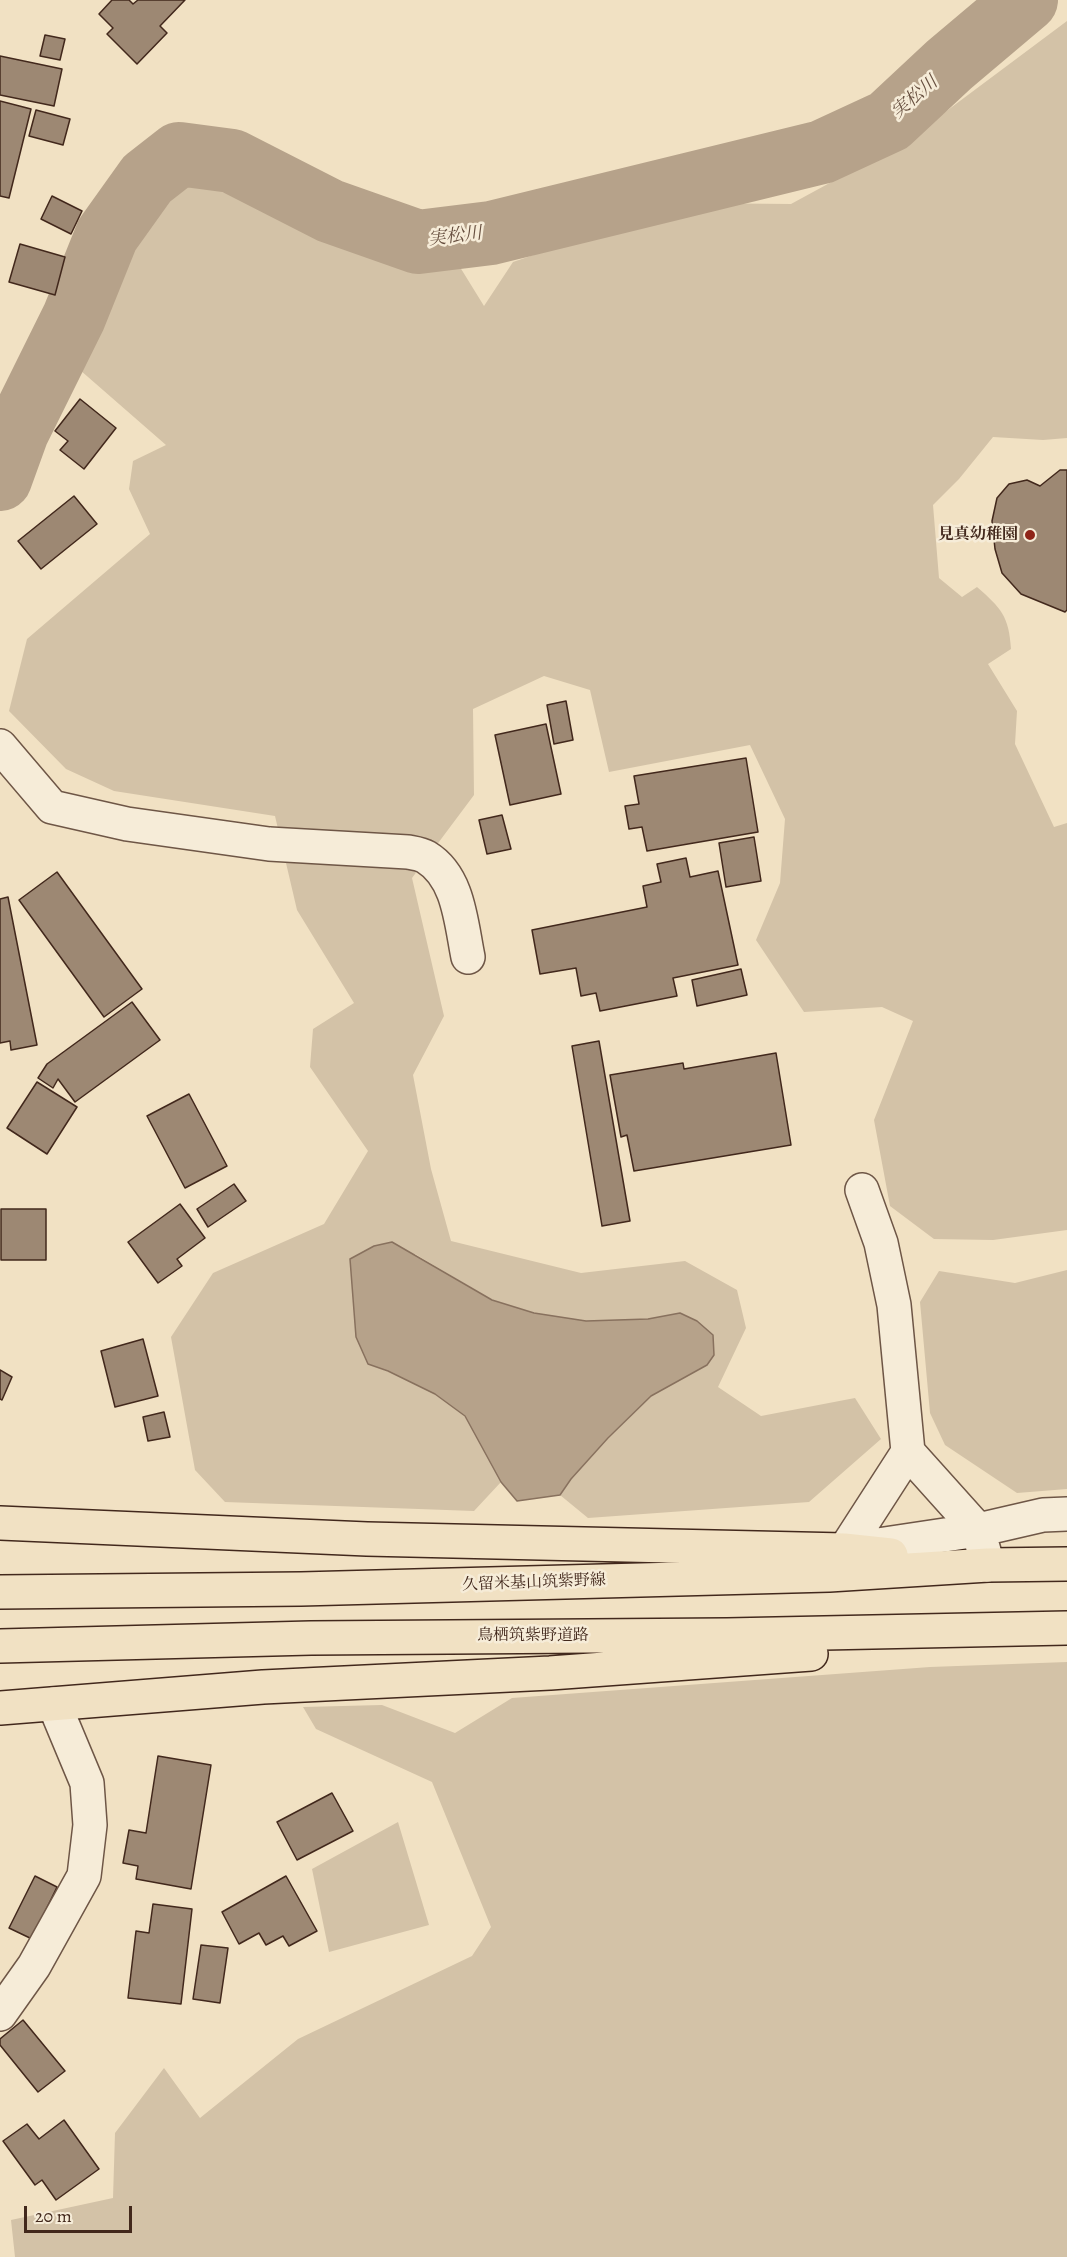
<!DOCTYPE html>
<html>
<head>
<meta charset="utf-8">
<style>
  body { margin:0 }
  #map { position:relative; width:1067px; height:2257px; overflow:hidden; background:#f1e1c3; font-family:Alegreya,serif }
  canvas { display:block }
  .scale { position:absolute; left:24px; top:2206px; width:108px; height:27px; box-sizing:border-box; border:3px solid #42281c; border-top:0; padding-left:8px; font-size:18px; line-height:21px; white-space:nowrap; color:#42281c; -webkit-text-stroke:4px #f6ecd8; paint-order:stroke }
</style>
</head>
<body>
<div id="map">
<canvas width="1067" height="2257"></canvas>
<div class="scale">20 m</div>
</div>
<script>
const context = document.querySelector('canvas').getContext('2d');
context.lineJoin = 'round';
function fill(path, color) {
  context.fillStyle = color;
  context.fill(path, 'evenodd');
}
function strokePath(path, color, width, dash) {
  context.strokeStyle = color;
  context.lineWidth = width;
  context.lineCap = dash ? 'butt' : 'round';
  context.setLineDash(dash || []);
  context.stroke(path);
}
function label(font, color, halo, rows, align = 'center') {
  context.font = font + ' Alegreya,"Noto Serif JP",serif';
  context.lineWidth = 5;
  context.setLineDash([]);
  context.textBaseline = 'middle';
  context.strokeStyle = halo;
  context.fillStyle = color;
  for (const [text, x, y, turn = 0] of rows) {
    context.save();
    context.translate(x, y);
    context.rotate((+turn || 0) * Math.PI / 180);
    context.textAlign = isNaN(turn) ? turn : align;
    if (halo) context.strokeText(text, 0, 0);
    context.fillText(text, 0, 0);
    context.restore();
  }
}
fill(new Path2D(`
  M1067,21v417l-24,2 -50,-3 -34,42 -26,26 6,73 23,19 15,-10c24,21 32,29 34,62l-23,15 29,47 -2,33 39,83 13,-4v407l-74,10 -59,-1 -44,-33 -16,-86 39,-99 -31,-14 -78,5 -48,-72 24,-57 5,-64 -35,-74 -141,27 -19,-82 -46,-14 -71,33 1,86 -62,83 32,138 -31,59 18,94 20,72 130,32 104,-12 52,29 9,38 -28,59 43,29 94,-18 26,41 -72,63 -221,16 -28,-23 11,-16 38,-41 42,-42 56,-31 -27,-52 -32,6 -62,2 -52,-8 -42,-13 -77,-46 -47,110c24,8 82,33 97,53 13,17 26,46 36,65l-27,29 -249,-9 -30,-32 -24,-133 42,-64 111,-49 44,-73 -58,-84 3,-38 41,-26 -57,-93 -22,-94 -161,-25 -48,-22 -57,-58 18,-72 123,-105 -21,-45 4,-28 33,-16 -86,-75 64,-154 -20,-42 60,-44 63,8 179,85 29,36 29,47 29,-44 173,-59 105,1 114,-62z
  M1067,1270v219l-50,4 -72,-48 -15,-32 -10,-111 19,-31 76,12z
  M1067,1662v595h-1052l-4,-37 102,-22 2,-65 49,-65 36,50 98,-79 174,-83 19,-29 -59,-145 -116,-53 -13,-22 79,-2 73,28 57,-35 418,-31z
  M398,1822l31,103 -100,27 -17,-83z`), '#d3c2a7');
const water = new Path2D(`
  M392,1242l100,58 42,13 52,8 62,-2 32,-6 17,8 16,14 1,20 -7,10 -56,31 -43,42 -37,41 -11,16 -43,6 -16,-19 -36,-66 -30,-22 -47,-23 -20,-7 -12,-27 -6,-78 24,-13z`);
fill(water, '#b6a28a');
strokePath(water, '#88715e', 1.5);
strokePath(new Path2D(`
  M0,479l17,-47 57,-115 33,-82 40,-56 32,-25 53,7 98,50 88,31 73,-9 331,-81 67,-31 60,-56 77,-65`), '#b6a28a', 64);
const building = new Path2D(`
  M112,0h17l4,4 5,-4h47l-25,26 7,7 -30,31 -30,-30 6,-6 -14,-14z
  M45,35l20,4 -5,21 -20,-4z
  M0,56l62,13 -8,37 -54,-11z
  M0,101l31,8 -22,89 -9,-2z
  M36,110l34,9 -7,26 -34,-9z
  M52,196l30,15 -11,23 -30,-15z
  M20,244l45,13 -10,38 -46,-13z
  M80,399l36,29 -32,41 -24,-19 8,-9 -13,-10z
  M1060,470h7v140l-2,2 -44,-18 -19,-21 -7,-24 -3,-28 5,-23 12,-14 18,-4 13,6z
  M74,496l23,28 -56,45 -23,-28z
  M566,701l7,39 -19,4 -7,-39z
  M546,724l15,70 -51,11 -15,-70z
  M746,758l12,74 -111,19 -5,-24 -13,2 -4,-23 14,-2 -5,-28z
  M502,815l9,34 -24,5 -8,-34z
  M754,837l7,44 -35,6 -7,-44z
  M686,858l4,19 28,-6 20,94 -65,13 4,18 -77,15 -4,-18 -15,3 -5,-28 -36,6 -8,-44 115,-23 -4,-21 18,-4 -4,-18z
  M57,872l85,117 -38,28 -85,-117z
  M8,897l29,148 -26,5 -1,-9 -10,2v-144z
  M741,969l6,26 -50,11 -5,-26z
  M132,1002l28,38 -85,62 -17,-23 -5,9 -15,-10 9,-14z
  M599,1041l31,180 -28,5 -30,-180z
  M776,1053l15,92 -157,26 -7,-36 -6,2 -11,-62 73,-12 1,6z
  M37,1082l40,25 -30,47 -40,-26z
  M189,1094l38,72 -42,22 -38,-72z
  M234,1184l12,17 -38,26 -11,-18z
  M180,1204l25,34 -28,21 5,7 -24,17 -30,-41z
  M1,1209h45v51h-45z
  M143,1339l15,57 -43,11 -14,-56z
  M0,1370l12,7 -10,23 -2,-1z
  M164,1412l6,25 -22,4 -5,-24z
  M158,1756l53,9 -20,124 -55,-10 2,-13 -15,-3 6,-33 17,3z
  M332,1793l21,38 -56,29 -20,-38z
  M35,1876l22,11 -25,52 -23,-11z
  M286,1876l31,55 -28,15 -6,-10 -17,9 -7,-12 -20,11 -17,-32z
  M153,1904l39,5 -11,95 -53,-6 8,-67 13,2z
  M201,1945l27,3 -8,55 -27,-4z
  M23,2020l42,51 -27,21 -38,-47v-6z
  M64,2120l35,49 -43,31 -14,-20 -7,5 -32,-44 24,-17 12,15z`);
fill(building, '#9d8873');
strokePath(building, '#42281c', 1.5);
const street = new Path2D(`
  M0,746l52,61 75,17 142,20 139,8c5,1 13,2 18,5 33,20 35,66 42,100
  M862,1190l19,53 13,62 14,147
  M858,1548l120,-18 65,-15 24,-1
  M830,1573l78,-121 70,78 10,35
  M0,2014l34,-48 50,-90 6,-51 -3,-42 -33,-79`);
const primary = new Path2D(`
  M0,1523l367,16 477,11 47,5
  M0,1592l301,-3 528,-14 159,-10 79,-1
  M0,1646l311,-8 416,-3 340,-7
  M0,1708l263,-21 287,-14 261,-19`);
strokePath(street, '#6e5646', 36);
strokePath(primary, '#42281c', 36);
strokePath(street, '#f6ecd8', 33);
strokePath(primary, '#f1e1c3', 33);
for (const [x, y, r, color] of [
  [1030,535,6,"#8f2418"]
]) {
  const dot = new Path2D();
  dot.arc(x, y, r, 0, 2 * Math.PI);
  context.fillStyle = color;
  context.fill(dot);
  strokePath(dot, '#f6ecd8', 2);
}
label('bold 16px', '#42281c', '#f6ecd8', [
  ["見真幼稚園",1018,535]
], 'right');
label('16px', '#42281c', '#f6ecd8', [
  ["久留米基山筑紫野線",534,1583,-2],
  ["鳥栖筑紫野道路",533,1636]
]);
label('italic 18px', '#654d3d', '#f6ecd8', [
  ["実松川",915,98,-41],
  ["実松川",455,237,-7]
]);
</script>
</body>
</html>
